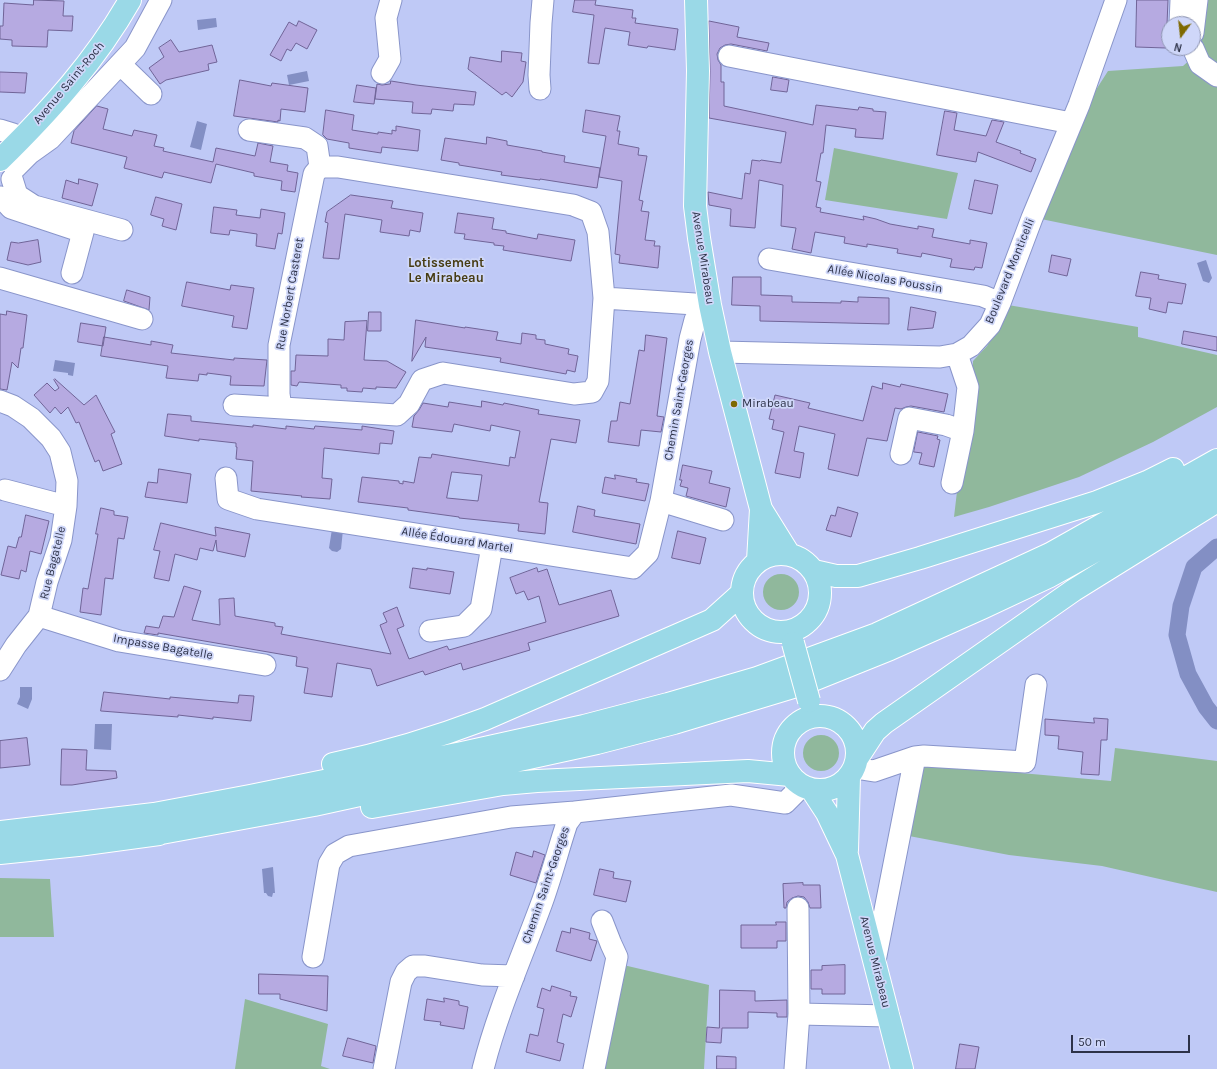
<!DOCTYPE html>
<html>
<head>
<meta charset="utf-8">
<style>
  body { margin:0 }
  #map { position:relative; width:1217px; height:1069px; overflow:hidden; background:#bfc9f6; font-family:Karla,sans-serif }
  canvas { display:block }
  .north { position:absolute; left:1161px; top:16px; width:40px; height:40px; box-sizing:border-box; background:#cfd7f9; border:1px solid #8e95b2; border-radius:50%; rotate:195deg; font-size:11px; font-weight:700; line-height:16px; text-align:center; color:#2d3248 }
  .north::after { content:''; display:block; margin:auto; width:14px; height:18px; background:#7e6900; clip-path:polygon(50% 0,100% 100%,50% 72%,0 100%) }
  .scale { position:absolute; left:1071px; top:1035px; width:119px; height:18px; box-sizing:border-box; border:2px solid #2d3248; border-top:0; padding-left:5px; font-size:12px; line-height:14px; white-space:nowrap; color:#2d3248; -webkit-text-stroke:3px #cfd7f9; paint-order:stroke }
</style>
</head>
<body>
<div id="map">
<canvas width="1217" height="1069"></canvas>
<div class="north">N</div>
<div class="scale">50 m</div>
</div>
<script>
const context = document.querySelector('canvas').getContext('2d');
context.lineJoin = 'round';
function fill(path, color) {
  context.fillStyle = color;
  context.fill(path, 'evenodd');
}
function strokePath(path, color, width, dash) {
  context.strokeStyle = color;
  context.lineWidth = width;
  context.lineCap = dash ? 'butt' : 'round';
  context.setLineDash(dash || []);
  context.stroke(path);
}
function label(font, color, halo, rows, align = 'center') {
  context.font = font + ' Karla,sans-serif';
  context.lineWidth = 3.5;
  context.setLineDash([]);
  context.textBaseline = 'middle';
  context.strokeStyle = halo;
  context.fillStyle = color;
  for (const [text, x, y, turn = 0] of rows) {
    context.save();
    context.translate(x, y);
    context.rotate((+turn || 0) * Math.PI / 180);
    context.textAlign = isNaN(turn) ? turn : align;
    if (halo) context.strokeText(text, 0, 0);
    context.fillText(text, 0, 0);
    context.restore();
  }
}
fill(new Path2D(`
  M1201,0h16v255l-176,-36 44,-112 23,-36 75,-5 9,-8z
  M834,148l124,25 -11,46 -122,-19z
  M1008,305l130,22v10l79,18v52l-64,35 -74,35 -90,30 -35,10 6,-51 17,-67 -5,-20 1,-18 14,-15 10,-16z
  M763 592a18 18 0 1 1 36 0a18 18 0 1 1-36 0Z
  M803 753a18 18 0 1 1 36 0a18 18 0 1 1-36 0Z
  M1115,748l102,13v131l-115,-26 -93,-11 -100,-19 10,-72 192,17z
  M0,878l50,1 4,58h-54z
  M619,964l90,21 -5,84h-104z
  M245,999l83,25 -7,42 9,3h-95z`), '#90b89c');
fill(new Path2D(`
  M216,18l1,9 -19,3 -1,-10z
  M307,71l2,10 -20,4 -2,-10z
  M197,121l10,3 -6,26 -11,-3z
  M1206,260l6,18 -3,5 -6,-2 -6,-18z
  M55,360l20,3 -2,13 -5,-1v-2l-15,-2z
  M332,529l11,1 -2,19 -4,3 -5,-1 -3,-3z
  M20,687h12v12l-4,10 -11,-5 3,-7z
  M95,724h17l-1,26 -17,-1z
  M273,867l2,26h-2l-1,4 -4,-1 -2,-3h-2l-2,-24z`), '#838fc4');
strokePath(new Path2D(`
  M1217,547l-23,20 -13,39 -4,29 11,39 18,33 11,14`), '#838fc4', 17);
const building = new Path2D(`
  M34,0l30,1 -1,15h10l-1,15 -24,-1 -1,17 -35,-1v-6l-12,-1v-13h3l1,-23 29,2z
  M575,0h21l-1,5 38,5 -1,8h4l-1,5 43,6 -3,21 -27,-4 -1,2 -19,-3 2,-13 -25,-4 -6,36 -11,-1 6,-48 -21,-3z
  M1137,0h31l-2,48 -30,-1z
  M299,21l18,9 -10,19 -11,-6 -5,8 -4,-2 -6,12 -11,-6 19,-33 7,4z
  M709,21l30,6 -2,10 32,6 -2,8 -36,-7 -6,1 -5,3 -3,6 1,6 3,5v17h3v24l89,19 3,-20 42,5 1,-3 14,2v2l13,1 -3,27 -28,-2 1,-8 -30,-4 -3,28h-2l-5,28 5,1 -5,25 5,1 -1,4 44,8 -1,-4 13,3 14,5 28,5v-3l16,3 -2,8 38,7v-4l17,3 -5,25 -7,-1 -1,3 -24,-3 2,-8 -30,-6 -1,4 -24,-4 1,-4 -31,-5v3l-23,-4 1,-6 -30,-5 -4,21 -19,-4 4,-21 -15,-2 2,-41 -24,-5 -4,48 -25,-2 1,-17 -22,-4 -1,-13 34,7 3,-26 5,1 2,-14 8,1 1,-1 20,3 5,-31 -77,-14 1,-47z
  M171,40l8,12 33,-7 5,17 -9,2 1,6 -43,10 -6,4 -11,-16 15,-11 -5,-9z
  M502,51l20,2 -1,8 5,1 -3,20 -11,15 -6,-5 -4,3 -34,-26 2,-12 31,5z
  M0,72l27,1 -2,20 -25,-1z
  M773,77l16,3 -2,12 -16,-2z
  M240,80l31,6 1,-3 36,5 -3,24 -24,-3 -1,12 -2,-1v2l-44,-6z
  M391,81l25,4 60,7 -2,13 -20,-1 -1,7 -21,-2 -1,5 -19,-1 1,-11 -38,-3 2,-15 5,1 8,-1z
  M357,85l19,3 -2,16 -20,-2z
  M97,106l11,3 -5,20 29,7 2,-6 23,5 -3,11 10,2 -1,3 50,11 3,-14 39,8 3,-13 15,3 -3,16 18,3 -1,6 11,2 -3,19 -14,-2 1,-9 -28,-5v-3l-38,-9 -5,19 -47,-11 -2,6 -38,-10 3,-11 -56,-14 3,-12z
  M326,110l28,5 -2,15 26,4v-2l14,2v-4l4,1v-5l24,4 -2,21 -36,-4 -1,6 -32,-5v-5l-22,-4 -4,-4z
  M586,110l34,6 -3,15h3l-2,13 21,4 -1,7 9,1 -8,44 4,1 -2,10 8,1 -4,28 10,1 -1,5h6l-2,22 -39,-5 1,-8 -5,-1 7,-73 -23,-4 7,-41 -23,-4z
  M945,111l12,2 -3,17 32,6 6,-16 12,2 -8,20 25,9 -1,2 16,6 -5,13 -53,-20 -2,10 -39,-7z
  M487,137l20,4v4l35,6v1l23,4 -1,6 36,6 -3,20 -57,-9v1l-39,-5 1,-3 -43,-7v-2l-18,-3 4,-22 41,6z
  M79,179l19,5 -6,22 -30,-8 4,-18 12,4z
  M975,180l23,5 -6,29 -23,-5z
  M351,195l42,6 -2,7 32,5 -3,19 -10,-2 -1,6 -29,-4 2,-12 -37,-6 -6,45 -16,-1 5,-35 -3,-1 2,-10z
  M156,197l26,7 -6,26 -14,-4 2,-7 -13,-4z
  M214,207l23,3 -1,5 24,3 1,-9 24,4 -3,21 -4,-1 -3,16 -19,-3 1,-12 -27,-4 -1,5 -18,-2z
  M458,213l36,5 -2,11 14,2v2l31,6 1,-5 37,6 -4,21 -68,-11 1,-4 -10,-1v-2l-30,-4 1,-5 -10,-1z
  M38,240l3,22 -13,3 -21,-5 4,-18 7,1z
  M1052,255l19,4 -4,17 -18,-4z
  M1141,272l18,3 -1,4 28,5 -4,20 -14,-2 -2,11 -17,-4 2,-11 -15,-2z
  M733,277h28v18l31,1v6l49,1v-2l17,1v-5l31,1v26l-129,-3v-15l-28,-1z
  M187,282l43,8 1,-5 23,3 -7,41 -15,-2 2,-11 -52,-10z
  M127,290l23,7 -1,13 -25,-9z
  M911,307l25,5 -3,16 -25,2z
  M7,311l20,4 -4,33h-2l-3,20 -6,-6 -5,28 -7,-1v-75l6,1z
  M369,312h12v19h-13z
  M416,320l49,8v-1l33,5 -2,8 25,4 1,-11 14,2v4l9,1v4l24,5 -1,5 10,2 -3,16 -8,-2 -1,4 -66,-12 1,-4 -76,-11 1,-10 -14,24z
  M367,321l-3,39 23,1 19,11 -10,16 -20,-1v2l-13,-1 -1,4 -15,-1v-3h-6v-3l-42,-3 -2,4 -6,-1v-14h4l1,-16 32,1v-17l16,1 1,-18z
  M81,323l25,4 -3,19 -25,-4z
  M1184,331l33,6v14l-35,-7z
  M646,335l21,3 -10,78 7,1 -3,15 -20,-2 -2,16 -31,-4 3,-21h6l3,-19 10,2 9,-54 5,1z
  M104,337l47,8v-4l22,4 -2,8 63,7v-2l33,2 -3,26 -34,-1 1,-9 -24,-3v2l-8,-1 -1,7 -32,-3 2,-12 -67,-10z
  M55,379l29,26 12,-10 19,37 -4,2 11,30 -19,7 -4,-11 -4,2 -16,-40 -3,1 -8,-16 -7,7 -6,-7 -5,6 -16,-18 13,-12 8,8 4,-3 -5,-8z
  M883,383l17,4 1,-3 47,10 -4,18 -33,-6 -5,1 -5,2 -6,-1 -8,33 -20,-3 -9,38 -30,-7 7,-35 -36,-8 -5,25 10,2 -4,25 -25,-5 9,-41 -12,-3 2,-9 -5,-1 6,-24 35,8 -2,5 55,13 9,-35 10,3z
  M482,401l21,4 1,-2 35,7 -1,4 42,6 -4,23 -25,-4 -12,63 9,1 -3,31 -27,-3 1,-7 -60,-6v-1l-51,-7v-2l-50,-6 4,-25 37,4v2l4,1v-3l11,2 5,-26 12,1 1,-4 77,12 1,-9 5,1 5,-27 -29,-6 -1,6 -36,-7 -2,8 -40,-5 2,-11 5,-6 4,-7 25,4 1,-5 32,5zM452,472l30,3 -4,26 -31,-3z
  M168,414l23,2v5l62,6v-2l33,4v-3l28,3 1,-3 47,4v-4l32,5 -2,13 -12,-1 -1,11 -55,-6 -2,30 10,1 -2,20 -29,-2 1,-1 -51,-5 2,-30 -17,-2 1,-12h-1v-4l-37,-4v2l-34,-5z
  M918,432l20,4 -1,3 3,1 -6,27 -15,-3 3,-11 -8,-1z
  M683,465l29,6 -3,12 21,5 -4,19 -40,-11 2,-8 -8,-2 2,-6h-2z
  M159,469l32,5 -4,29 -42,-6 3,-15 9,1z
  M615,475l22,4 -1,3 13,2 -4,17 -43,-8 3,-16 10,2z
  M578,506l17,4 -1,6 46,8 -4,20 -63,-12z
  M838,507l20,6 -7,24 -25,-7 5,-15 4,1z
  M101,508l13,3v4l14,2 -4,22 -6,-1 -5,41 -8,-1 -4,37 -21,-3 3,-24 5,1 10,-55h-2z
  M26,515l23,6 -8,33 -11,-3 -4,21 -5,-2 -2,9 -18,-4 7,-29 8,2 3,-11h2z
  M161,523l55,13 -1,-9 35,7 -5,23 -28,-6 -1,-11 -3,11 -13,-3 -3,12 -22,-6 -6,27 -15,-3 6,-27 -6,-1z
  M678,531l28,7 -6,26 -28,-6z
  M413,568l14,2v-2l27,4 -4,22 -40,-6z
  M537,568l1,4 9,-3 12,36 52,-15 8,26 -91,27 2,7 -67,20 -2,-7 -36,12 -2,-4 -46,15 -6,-17 -34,-6 -5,34 -28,-4 4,-25 -12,-2 1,-9 -139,-24v2l-14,-2 2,-7 13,2 4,-12 11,1 10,-31 17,5 -9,29 28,5 -1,-26 15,-1 1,18 40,7v3l8,1 -2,7 110,20 -11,-29 7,-3 -4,-9 14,-6 7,19 -7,3 12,30 38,-13 2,4 97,-28 -7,-26 -11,4 -4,-9 -8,3 -6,-16z
  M104,692l66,7v-2l68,6 1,-8 15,1 -3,25 -38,-4v2l-35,-4v2l-77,-6z
  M1094,718l14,1 -1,21h-6l-2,35 -18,-1 2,-22 -25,-3 1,-13 -14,-1v-16l49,4z
  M27,738l3,27 -30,3v-27z
  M62,749l25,1 -1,20 30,1 1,7 -45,7h-11z
  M534,851l11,4 -9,28 -26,-8 6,-23 16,5z
  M600,869l14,3 -1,6 18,3 -5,21 -32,-7z
  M803,883v2h17l1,23h-11l-2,-6 -4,-5 -6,-1 -6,2 -5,4 -1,6h-2l-1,-24z
  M776,922h10v19h-9v7h-36v-23h35z
  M571,928l19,5 -1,6 8,2 -6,20 -35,-10 6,-20 8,2z
  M845,965v29h-23v-5h-11v-19h11v-4z
  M259,974l69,2 -1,35 -47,-12v-5h-21z
  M552,986l19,6 -1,4 7,1 -6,20 -8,-3 -6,28 7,2 -4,17 -34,-9 4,-18 8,2 6,-27 -7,-2 5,-19 8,3z
  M720,990l35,1v10l32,-1v17h-10v-4l-29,-1v16h-26l-1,15 -15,-1 1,-15 12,1z
  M444,998l15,3v4l9,2 -4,22 -24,-4 1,-3 -17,-2 3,-21 17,3z
  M348,1038l28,8 -3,17 -30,-7z
  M960,1044l19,3 -4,22h-19z
  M717,1056l19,1v12h-19z`);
fill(building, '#b6aae1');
strokePath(building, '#706497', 1);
const minor = new Path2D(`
  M1180,24l1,-24
  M1193,33l4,-33
  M1193,48l7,16 17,12
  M729,56l342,67
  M120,64l31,30
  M382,73l8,-14 -4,-41 5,-18
  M540,89l-1,-14 2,-52 2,-23
  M0,130l13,4 7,6
  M249,130l56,8 12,8 3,21
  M15,168l14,-14 21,-15 85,-91 26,-48
  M12,179l5,16 17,11 88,24
  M1,197l10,11 72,24 -11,41
  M769,259l214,37 17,7
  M0,278l142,41
  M604,298l106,7
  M720,352l220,5 17,-3 14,-8 19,-21 10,-22 32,-85 47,-113 37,-105
  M0,401l13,5 18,12 20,20 9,14 7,29 -1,25 -5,34 -14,42 -8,34 -23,29 -16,25
  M234,405l163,10 12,-11 13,-24 21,-7 131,21 18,-2 6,-11 6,-83 -6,-66 -7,-20 -18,-7 -235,-38h-18l-6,7 -35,171v49l2,13
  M901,454l8,-36 37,7 17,6
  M226,478l2,21 29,10 376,59 15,-15 13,-52 29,-162 5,-19 15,-15
  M952,483l11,-52 5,-44 -11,-33
  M5,490l61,16
  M661,501l62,19
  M39,616l80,25 146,24
  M430,631l34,-5 17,-17 11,-63
  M855,768l19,3 41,-14 9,-1 101,6 11,-77
  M798,908l1,106
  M313,957l16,-93 6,-10 14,-8 162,-29 64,-5
  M875,961l40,-204
  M384,1069l17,-87 5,-10 7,-6h12l57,9 32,1
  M483,1069c14,-56 38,-110 58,-164 10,-27 17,-55 26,-82l8,-11 156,-17 54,8 17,-17
  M594,1069l23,-112 -6,-13 -9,-23
  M795,1069l4,-55 90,2`);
const major = new Path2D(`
  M696,0l2,71 -3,135 4,32 11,67 10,47 41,157 -3,52
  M0,160c49,-48 96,-100 130,-160
  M761,509l28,45
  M742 593a39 39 0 1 1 78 0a39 39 0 1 1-78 0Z
  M814,571l22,5h22l62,-18 177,-56 50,-20 26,-13
  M783 753a37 37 0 1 1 74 0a37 37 0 1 1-74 0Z
  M858,757l17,-26 9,-8 190,-133 143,-89
  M333,764c52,-11 102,-26 152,-45l227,-99 30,-27
  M812,790l15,23 20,42 55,214
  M372,807l131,-23 34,-3 211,-10 42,4
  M0,832l154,-18 96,-18 212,-43 122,-27 84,-22 89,-26 120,-44 173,-80 167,-94
  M145,836l169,-31 283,-62 77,-20 129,-39 87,-35 92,-41 66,-31 94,-52 75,-43
  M847,850l2,-73
  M0,853l78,-8 81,-11`);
strokePath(minor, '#8995ca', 23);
strokePath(major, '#fff', 24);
strokePath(minor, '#fff', 21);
strokePath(major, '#9ad9e7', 22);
const majorBridge = new Path2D(`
  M793,643l16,58`);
strokePath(majorBridge, '#fff', 24, []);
strokePath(majorBridge, '#9ad9e7', 22);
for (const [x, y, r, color] of [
  [734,404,4,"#7e6900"]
]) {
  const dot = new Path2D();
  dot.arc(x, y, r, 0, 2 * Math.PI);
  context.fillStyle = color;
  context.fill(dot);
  strokePath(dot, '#cfd7f9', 1.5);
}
label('12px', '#2d3248', '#cfd7f9', [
  ["Avenue Saint-Roch",69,83,-50],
  ["Avenue Mirabeau",703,258,81],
  ["Boulevard Monticelli",1010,271,-68],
  ["Allée Nicolas Poussin",885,279,10],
  ["Rue Norbert Casteret",290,294,-80],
  ["Chemin Saint-Georges",679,400,-80],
  ["Allée Édouard Martel",457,540,9],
  ["Rue Bagatelle",53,563,-76],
  ["Impasse Bagatelle",163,647,10],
  ["Chemin Saint-Georges",546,885,-71],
  ["Avenue Mirabeau",875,962,76]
]);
label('12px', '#2d3248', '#cfd7f9', [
  ["Mirabeau",742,404]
], 'left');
label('bold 13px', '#473c13', '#cfd7f9', [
  ["Lotissement",446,263],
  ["Le Mirabeau",446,278]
]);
</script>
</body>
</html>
